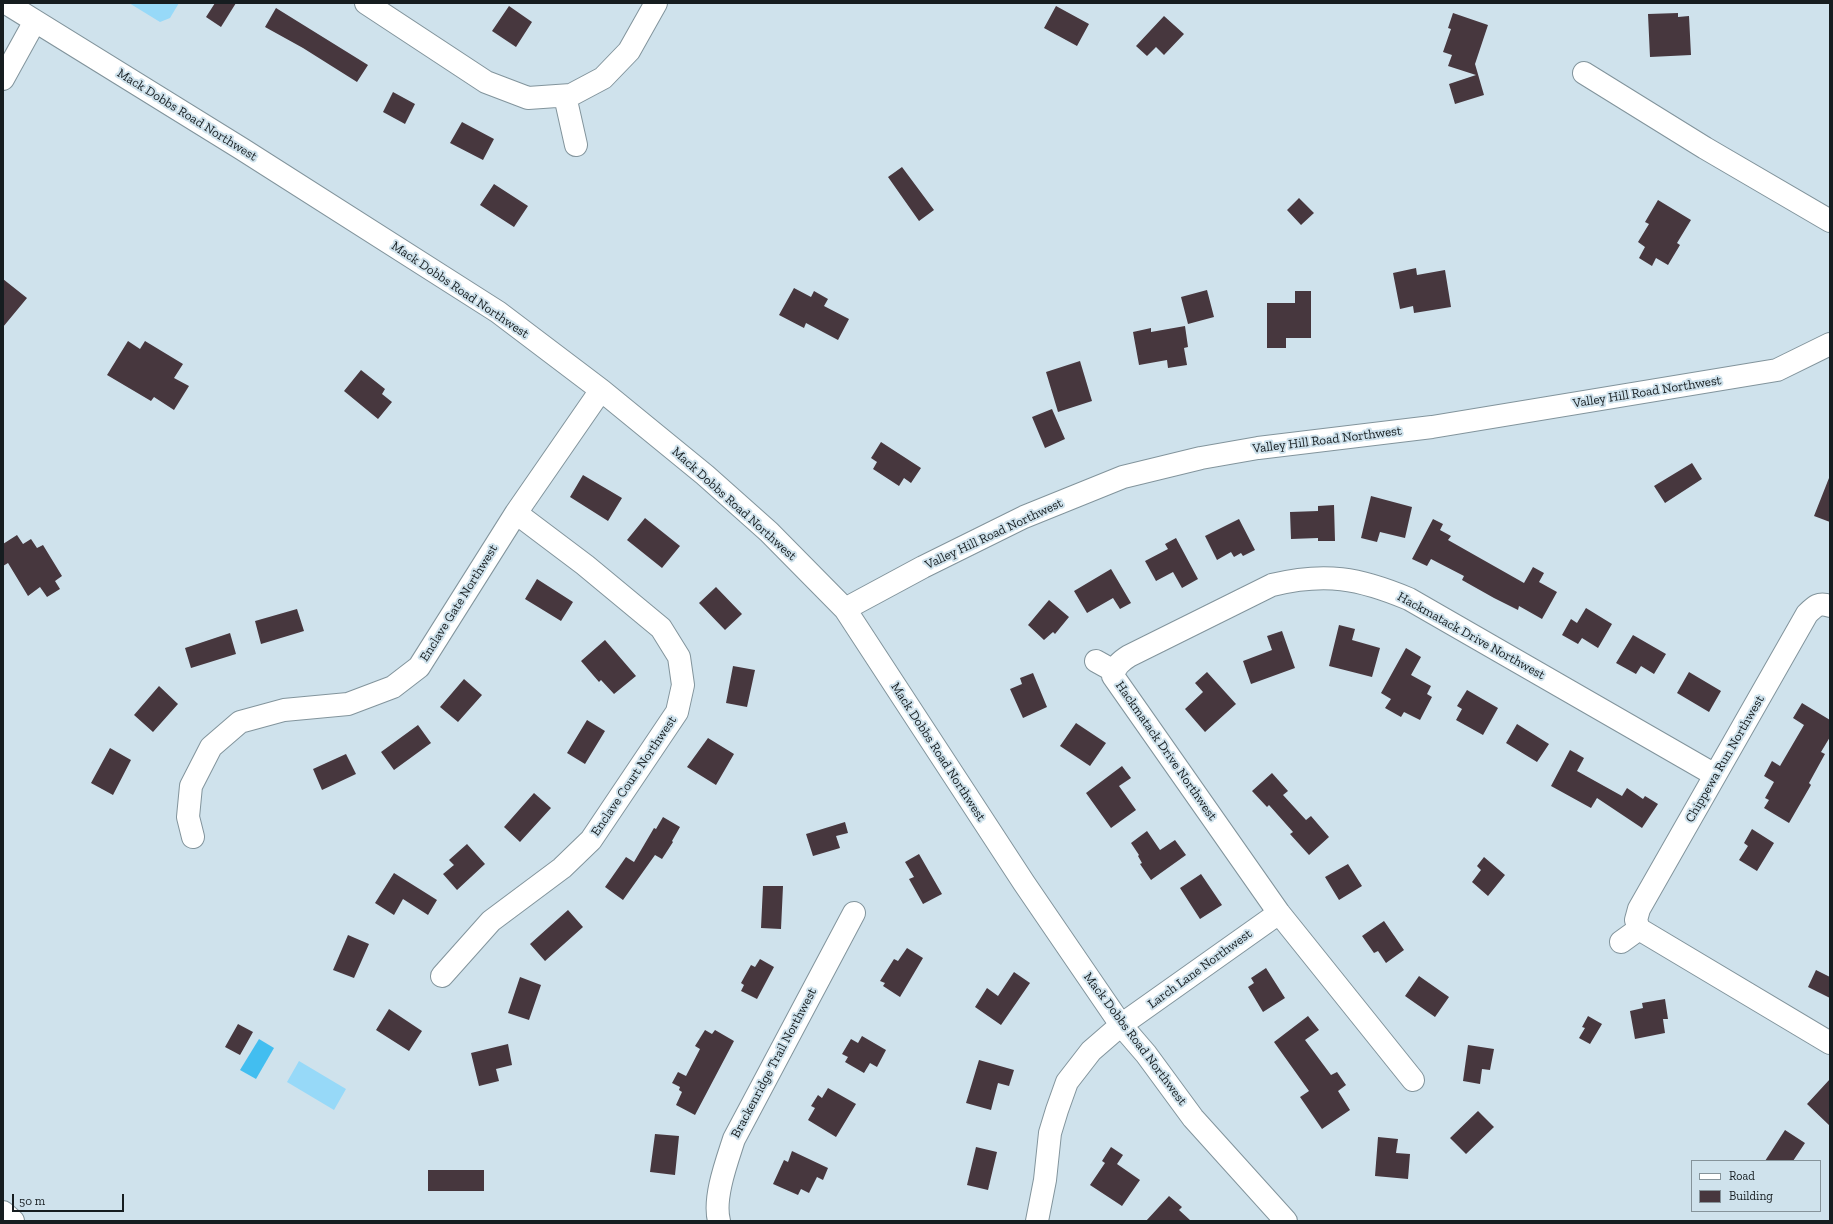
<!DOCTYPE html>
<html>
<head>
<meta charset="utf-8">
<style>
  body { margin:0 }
  #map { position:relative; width:1833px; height:1224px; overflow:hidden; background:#cfe2ec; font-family:"Zilla Slab",serif }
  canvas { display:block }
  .frame { position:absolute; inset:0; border:4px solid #161d20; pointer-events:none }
  .legend { position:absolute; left:1691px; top:1160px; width:130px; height:52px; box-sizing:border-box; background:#cfe2ec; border:1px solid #85939a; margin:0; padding:5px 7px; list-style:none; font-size:12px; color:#161d20 }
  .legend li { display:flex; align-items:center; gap:8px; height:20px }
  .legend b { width:20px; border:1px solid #85939a }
  .scale { position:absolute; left:12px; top:1194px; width:112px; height:18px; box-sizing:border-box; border:2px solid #161d20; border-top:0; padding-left:5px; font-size:12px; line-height:14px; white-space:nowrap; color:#161d20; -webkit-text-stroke:3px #cfe2ec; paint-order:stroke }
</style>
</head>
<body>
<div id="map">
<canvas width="1833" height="1224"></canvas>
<div class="frame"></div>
<ul class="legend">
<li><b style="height:5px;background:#fff"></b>Road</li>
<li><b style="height:11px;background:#47373e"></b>Building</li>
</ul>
<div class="scale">50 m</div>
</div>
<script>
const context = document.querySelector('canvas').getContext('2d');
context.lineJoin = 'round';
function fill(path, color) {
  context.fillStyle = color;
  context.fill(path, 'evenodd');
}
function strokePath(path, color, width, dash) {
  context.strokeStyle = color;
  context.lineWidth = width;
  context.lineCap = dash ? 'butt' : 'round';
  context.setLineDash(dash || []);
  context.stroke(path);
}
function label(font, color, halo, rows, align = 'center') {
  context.font = font + ' "Zilla Slab",serif';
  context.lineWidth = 4;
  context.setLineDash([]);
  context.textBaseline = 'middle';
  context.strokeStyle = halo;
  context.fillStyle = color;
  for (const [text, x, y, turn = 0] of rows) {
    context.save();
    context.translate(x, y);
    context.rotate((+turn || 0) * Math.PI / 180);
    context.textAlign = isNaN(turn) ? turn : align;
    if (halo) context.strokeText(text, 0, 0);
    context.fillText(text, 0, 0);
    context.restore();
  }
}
fill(new Path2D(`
  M129,3h50l-9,15 -10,4z
  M299,1061l47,28 -12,21 -47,-28z`), '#97d9f8');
fill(new Path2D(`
  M259,1039l15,9 -18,31 -16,-9z`), '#42bef0');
fill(new Path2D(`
  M215,3h21l-15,24 -15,-10z
  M509,6l23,16 -16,25 -24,-16z
  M1056,6l33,18 -12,22 -33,-18z
  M276,8l92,57 -11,17 -54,-34 -38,-21z
  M1453,13l35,12 -13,39 9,31 -29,9 -6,-20 27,-9 -28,-9 4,-11 -9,-3 8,-23 -3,-1z
  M1678,13v4l11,-1 2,39 -41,2 -2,-43z
  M1164,16l20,18 -20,21 -8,-8 -9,9 -11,-10z
  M393,92l22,12 -10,20 -22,-12z
  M462,122l32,17 -11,21 -33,-17z
  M902,167l32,43 -15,11 -31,-44z
  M494,184l34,22 -14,21 -34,-22z
  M1299,198l15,15 -13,12 -14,-15z
  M1658,200l33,20 -14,23 3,2 -12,20 -12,-7 -4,8 -13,-8 6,-11 -7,-5 11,-18 -4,-2z
  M1416,268l1,7 28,-5 6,37 -37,6 -1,-7 -13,3 -7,-36z
  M3,279l24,19 -24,29z
  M794,288l17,9 3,-6 14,8 -4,7 25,13 -11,21 -32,-17 -2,5 -25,-13z
  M1207,290l7,27 -26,7 -7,-27z
  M1295,291h16v47h-25v10h-19v-45h28z
  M1185,326l3,21 -4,1 3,17 -19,3 -1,-8 -28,5 -6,-33 18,-4v4z
  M128,341l12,8 5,-8 38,23 -9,14 15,8 -15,24 -20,-13 -3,4 -44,-26z
  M1080,361l12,40 -34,11 -12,-40z
  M361,370l24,19 -3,5 10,8 -14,17 -34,-28z
  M1052,409l13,30 -20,9 -13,-31z
  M881,442l40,26 -10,15 -7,-5 -5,8 -26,-17 4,-7 -6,-4z
  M1692,463l10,16 -37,24 -11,-17z
  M583,475l39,23 -14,23 -38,-24z
  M1829,478h1v44l-16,-6z
  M1371,496l41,11 -7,31 -25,-6 -3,10 -16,-4z
  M1334,505l1,36h-17v-3l-27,1 -1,-27 28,-1v-5z
  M645,518l35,28 -18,22 -35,-28z
  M1239,519l16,31 -12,6 -2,-3 -7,4 -3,-5 -14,8 -12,-24z
  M1433,519l10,5 -3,6 11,6 -3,4 76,43 9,-16 11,6 -5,9 18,10 -15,27 -23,-13 -1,4 -24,-12 -32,-18 2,-4 -33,-17 -4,7 -15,-7z
  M17,535l6,9 8,-5 6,9 6,-3 19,31 -7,5 5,8 -13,8 -7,-10 -12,9 -20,-33 -5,3v-22z
  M1176,538l22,41 -16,9 -9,-16 -17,9 -11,-20 23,-12 -3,-5z
  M1111,569l20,34 -11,6 -7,-11 -26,15 -13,-22z
  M537,579l36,23 -12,19 -36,-22z
  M716,587l26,27 -17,16 -26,-27z
  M1049,600l20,17 -14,17 -2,-2 -9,8 -16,-15z
  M1586,608l26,16 -14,24 -16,-10 -4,6 -16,-9 9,-16 6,4z
  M297,609l7,22 -43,13 -6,-23z
  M1339,625l16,4 -3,11 28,8 -8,29 -43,-11z
  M1282,631l13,37 -44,16 -8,-23 29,-11 -5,-14z
  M230,633l6,21 -45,14 -6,-20z
  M1633,635l33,19 -12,20 -13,-8 -5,8 -20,-11z
  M605,640l31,36 -22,18 -13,-14 -2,2 -18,-21z
  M1406,648l15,9 -10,18 20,11 -4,8 5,3 -12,23 -16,-8 -3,5 -16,-9 6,-9 -10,-6z
  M733,666l22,4 -8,37 -21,-4z
  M1207,672l29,32 -31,28 -20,-23 18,-17 -8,-9z
  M1689,672l32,19 -12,21 -32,-19z
  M1033,673l14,34 -24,11 -13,-29 12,-5 -2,-6z
  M464,679l18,16 -24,27 -18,-15z
  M159,686l19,18 -25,28 -19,-17z
  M1467,690l31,18 -15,27 -27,-15 6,-11 -5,-3z
  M1802,703l28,17v17l-9,15 4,2 -16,29 2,2 -22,38 -25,-15 5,-8 -4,-2 9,-16 -10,-6 8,-15 8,5 24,-41 -11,-7z
  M587,720l18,11 -20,33 -18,-11z
  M1076,723l30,20 -16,23 -30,-20z
  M1517,724l32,20 -12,18 -31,-19z
  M418,725l13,18 -37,27 -13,-18z
  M708,738l26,16 -18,31 -29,-18z
  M110,748l21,12 -18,35 -22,-12z
  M1570,750l14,8 -7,13 45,25 5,-8 16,11 2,-3 13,8 -16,24 -45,-30 -6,10 -40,-22z
  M346,754l10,20 -34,16 -9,-21z
  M1122,766l9,12 -12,8 17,24 -25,18 -25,-35z
  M1272,773l16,18 -5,4 23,25 5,-4 18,21 -20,18 -19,-21 3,-2 -24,-27 -2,2 -15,-16z
  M534,793l17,15 -31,34 -16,-15z
  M663,817l17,10 -8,14 1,1 -11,17 -7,-4 -32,45 -18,-13 21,-30 8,5 20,-34 2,1z
  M845,822l3,11 -12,3 4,12 -27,8 -7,-22z
  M1752,829l22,14 -17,28 -18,-11 9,-14 -4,-3z
  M1147,831l13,19 15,-10 11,15 -35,25 -11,-16 2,-1 -4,-7 1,-1 -8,-12z
  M467,844l18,20 -28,26 -14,-16 11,-9 -5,-5z
  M919,854l23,40 -19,10 -14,-25 5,-2 -9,-15z
  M1484,857l21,18 -17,21 -16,-14 9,-12 -4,-4z
  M1348,864l14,22 -23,14 -14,-23z
  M394,873l43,27 -9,15 -25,-16 -9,16 -19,-12z
  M1201,874l21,31 -22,14 -20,-31z
  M763,886h20l-2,43 -20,-1z
  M568,910l15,17 -38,34 -15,-17z
  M1384,921l20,29 -18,13 -8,-12 -4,2 -12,-17z
  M348,935l21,9 -15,34 -21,-8z
  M907,948l16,10 -23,39 -17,-11 2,-3 -5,-2 14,-22 4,2z
  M760,959l14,8 -17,32 -16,-8 3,-6 -3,-2 10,-18 4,2z
  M1266,968l19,30 -22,14 -15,-25 6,-4 -3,-5z
  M1816,970l14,7v21l-22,-11z
  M1014,972l16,11 -29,42 -26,-18 12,-19 11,8z
  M1419,976l30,21 -14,20 -30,-21z
  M520,977l21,8 -12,35 -21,-7z
  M1665,999l3,20h-5l2,14 -30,6 -5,-28 13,-3 -1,-5z
  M389,1009l33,22 -13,20 -33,-21z
  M1308,1016l11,14 -14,10 26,35 6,-3 9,13 -8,6 12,19 -28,19 -22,-32 9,-6 -35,-49z
  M1588,1016l14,8 -12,20 -11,-6 6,-10 -3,-1z
  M238,1024l15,8 -13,23 -15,-8z
  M705,1030l7,4 3,-4 19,11 -39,74 -19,-10 6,-13 -3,-2 1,-3 -8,-4 6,-11 8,4 14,-27 -5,-3z
  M862,1036l24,14 -9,17 -7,-4 -6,10 -19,-11 3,-5 -6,-3 9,-15 7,4z
  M508,1044l4,21 -16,4 3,12 -20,5 -8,-33z
  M1468,1045l26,4 -4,21 -8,-1 -2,15 -17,-3z
  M979,1060l35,10 -5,16 -11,-3 -7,27 -25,-7z
  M1830,1079v47l-23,-22z
  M828,1088l28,16 -20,33 -28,-17 7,-12 -4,-2 7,-11 4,3z
  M1478,1111l16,16 -28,27 -16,-16z
  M1785,1130l20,13 -12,18h-28z
  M655,1134l24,2 -4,39 -25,-3z
  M1378,1137l20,2 -2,14 14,1 -2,25 -33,-3z
  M976,1147l21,5 -9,38 -21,-5z
  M1111,1147l12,8 -6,9 23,16 -18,26 -32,-21 15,-22 -3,-2z
  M792,1151l36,17 -5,12 -6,-3 -8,16 -8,-4 -3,6 -25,-11 11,-24 4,2z
  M428,1170h56v21h-56z
  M1169,1196l13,11 -3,3 12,11h-45z`), '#47373e');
const minor = new Path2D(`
  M6,3l236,146 256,163 103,78 104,85 64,57 76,77 179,274 97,142 25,29 47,64 93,103
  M366,3l120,79 42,16 43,-3 32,-17 26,-27 27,-48
  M1584,73l121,75 125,73
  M3,79l32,-58
  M565,96l11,49
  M1830,606c-11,-4 -15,0 -23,8l-168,295 -3,11 3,9 191,114
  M845,609l78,-42 101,-50 99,-40 78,-19 57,-10 174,-21 345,-57 53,-26
  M1096,661l18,10
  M193,837l-5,-20 3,-31 20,-39 29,-25 44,-12 64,-6 45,-17 26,-20 97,-154 85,-123
  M1621,942l18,-13
  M442,976l49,-55 71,-53 29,-28 86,-128 6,-27 -4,-28 -18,-29 -76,-63 -69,-52
  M1413,1080l-134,-167 -166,-237c2,-10 8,-15 16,-20l143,-71c53,-13 87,-7 137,14l306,176
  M3,1212l10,9
  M719,1221c-6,-23 8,-60 15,-82l120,-226
  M1037,1221l8,-41 5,-47 7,-23 10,-28 24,-31 30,-26 158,-112`);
strokePath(minor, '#82949c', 24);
strokePath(minor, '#fff', 22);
label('13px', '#161d20', '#cfe2ec', [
  ["Mack Dobbs Road Northwest",187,115,32],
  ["Mack Dobbs Road Northwest",460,290,34],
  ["Valley Hill Road Northwest",1647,392,-9],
  ["Valley Hill Road Northwest",1327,440,-7],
  ["Mack Dobbs Road Northwest",734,504,42],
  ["Valley Hill Road Northwest",994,534,-25],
  ["Enclave Gate Northwest",459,603,-58],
  ["Hackmatack Drive Northwest",1471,636,29],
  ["Hackmatack Drive Northwest",1166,751,55],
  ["Mack Dobbs Road Northwest",938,752,57],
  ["Chippewa Run Northwest",1725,759,-60],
  ["Enclave Court Northwest",634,776,-56],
  ["Larch Lane Northwest",1200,969,-36],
  ["Mack Dobbs Road Northwest",1135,1039,53],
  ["Brackenridge Trail Northwest",774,1063,-62]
]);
</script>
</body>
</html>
